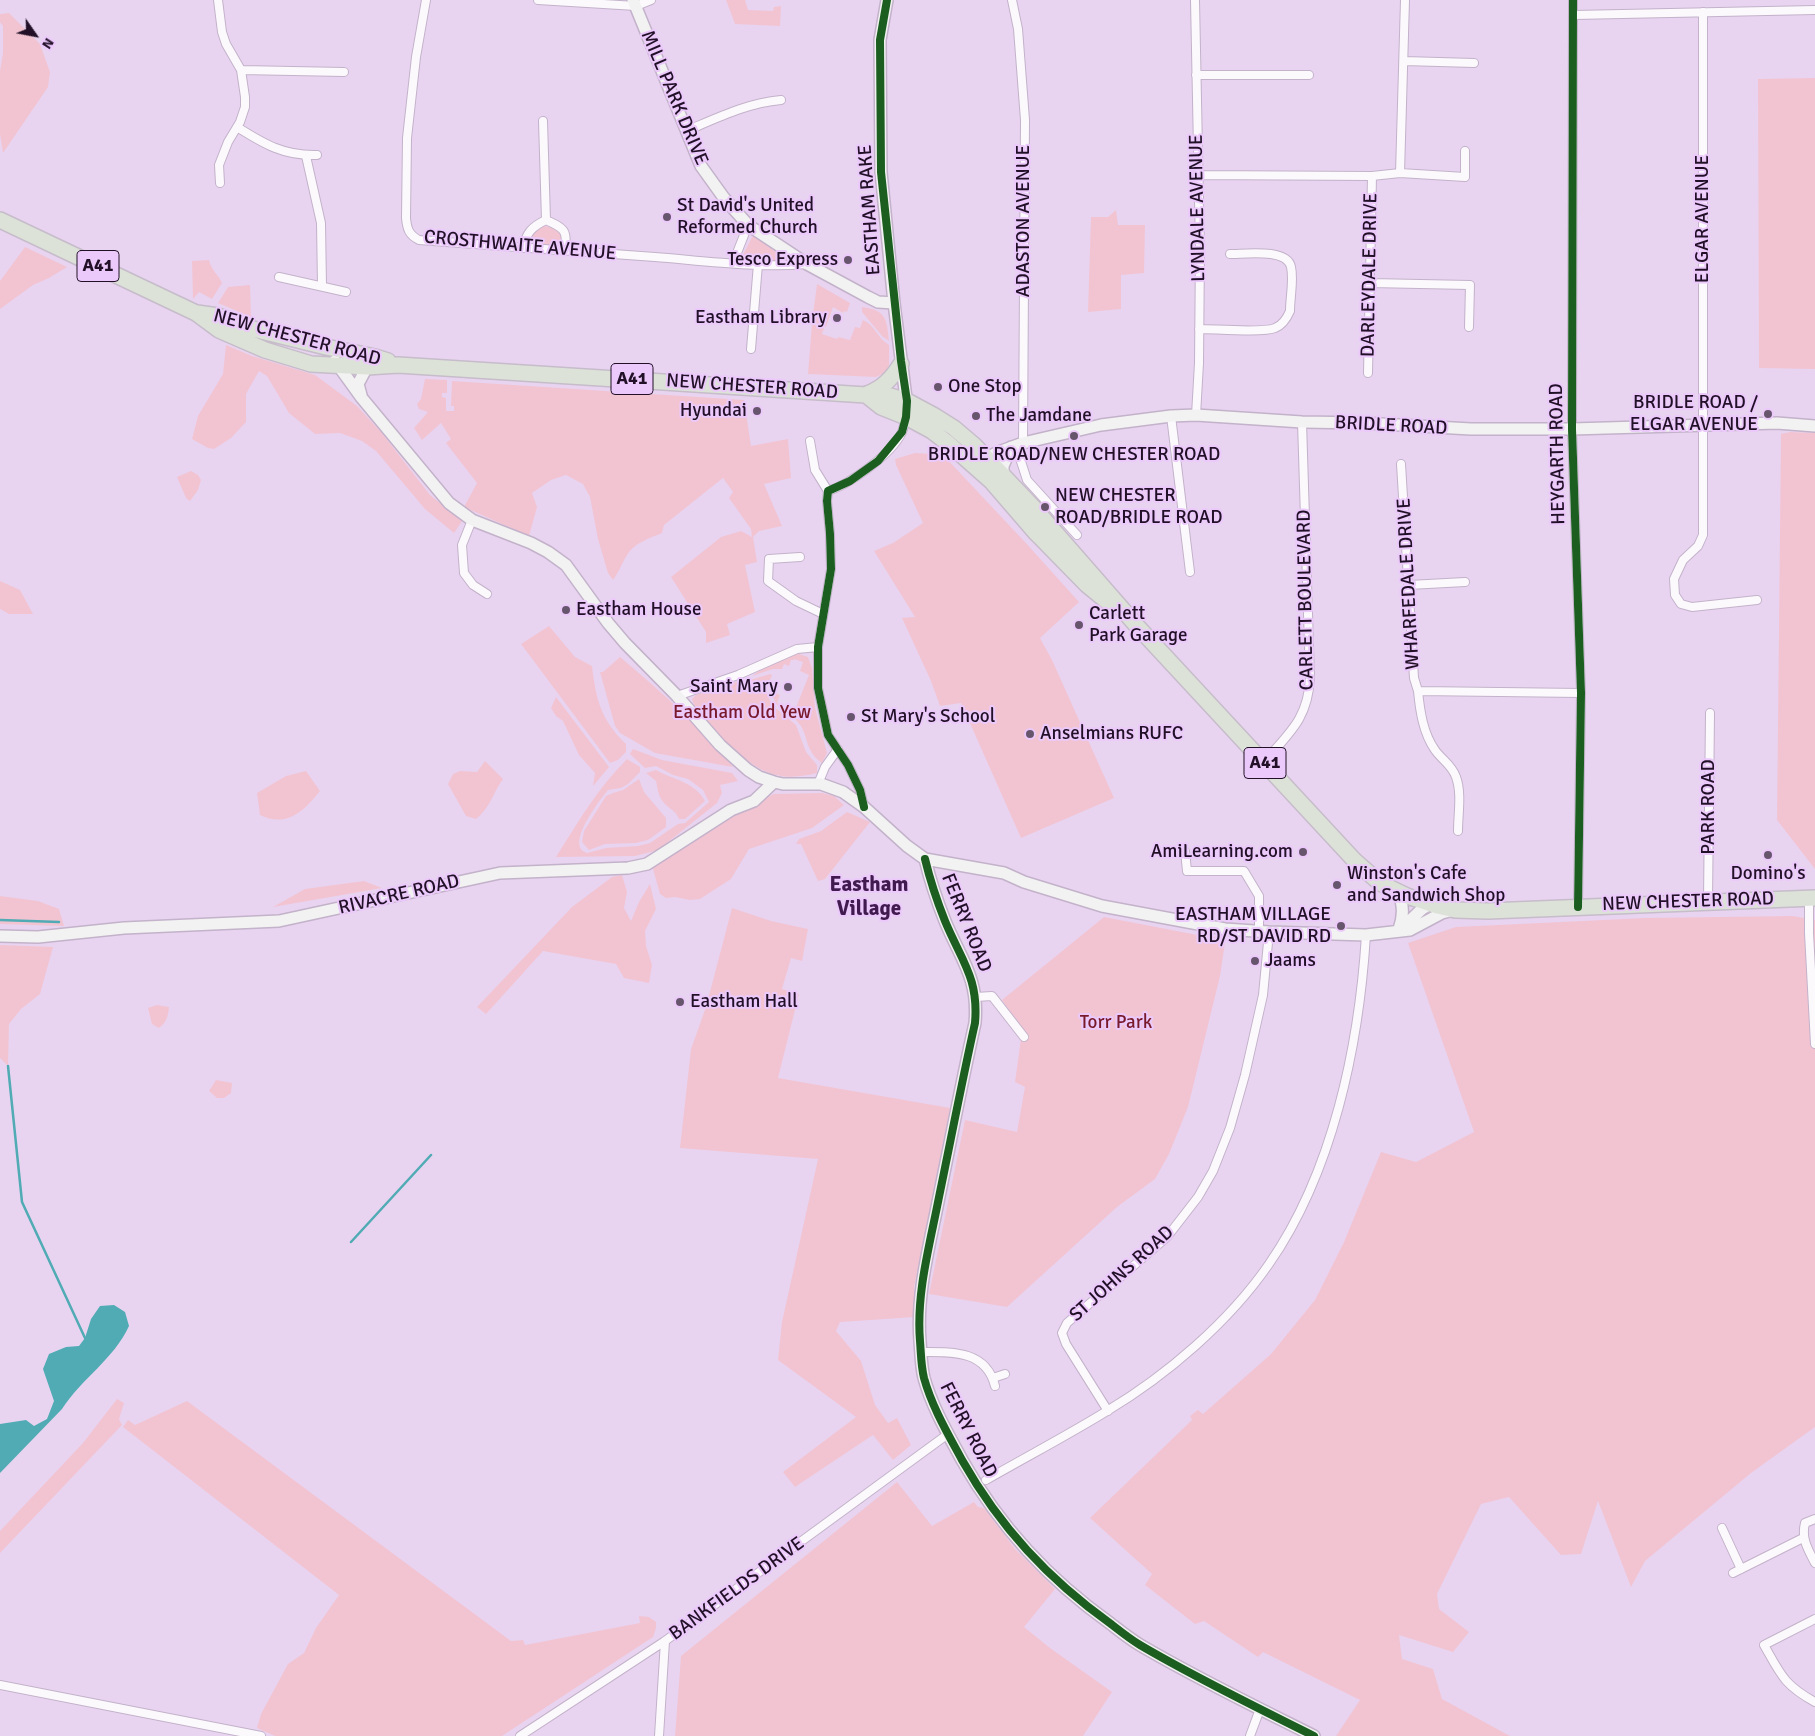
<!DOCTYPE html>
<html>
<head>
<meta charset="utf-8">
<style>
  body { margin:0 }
  #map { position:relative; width:1815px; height:1736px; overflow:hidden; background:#e8d4f0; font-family:Signika,sans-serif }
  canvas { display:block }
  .north { position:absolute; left:10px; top:10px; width:50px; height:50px; -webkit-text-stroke:4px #ecc9fb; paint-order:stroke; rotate:123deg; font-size:14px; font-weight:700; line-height:20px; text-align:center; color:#211027 }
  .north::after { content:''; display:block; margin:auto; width:18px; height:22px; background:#211027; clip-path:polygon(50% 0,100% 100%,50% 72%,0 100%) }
</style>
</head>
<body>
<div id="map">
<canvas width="1815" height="1736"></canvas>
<div class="north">N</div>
</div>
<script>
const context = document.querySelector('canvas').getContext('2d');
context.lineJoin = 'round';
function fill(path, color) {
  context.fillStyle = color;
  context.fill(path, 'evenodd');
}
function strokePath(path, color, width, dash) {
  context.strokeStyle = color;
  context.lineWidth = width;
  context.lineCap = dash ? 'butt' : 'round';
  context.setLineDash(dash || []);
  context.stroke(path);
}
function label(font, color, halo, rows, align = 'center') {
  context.font = font + ' Signika,sans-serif';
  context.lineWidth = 4;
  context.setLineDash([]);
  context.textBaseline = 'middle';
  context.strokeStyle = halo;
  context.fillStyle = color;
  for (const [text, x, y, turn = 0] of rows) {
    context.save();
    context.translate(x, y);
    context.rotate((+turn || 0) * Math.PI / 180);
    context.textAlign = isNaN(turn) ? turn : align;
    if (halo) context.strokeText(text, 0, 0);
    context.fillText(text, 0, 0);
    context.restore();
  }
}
fill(new Path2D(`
  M726,0h19l3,10 25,1 1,-4 7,-1 -1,20 -45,-2z
  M9,13l31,31 10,28 -2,15 -45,66 -3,-19v-63l3,-18v-27l-3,-4v-8z
  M1815,78v291l-56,-1 -1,-289z
  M1116,210l2,15h27l-1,48 -23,2v34l-33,3 3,-95h17z
  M543,226c12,1 20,5 19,18 -9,3 -24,3 -31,-3 2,-8 5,-11 12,-15z
  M754,236l35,25 -2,2 -42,-3 -2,-5 9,-18z
  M25,247l42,20 -18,11 -16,7 -33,24v-28z
  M209,260c2,10 9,14 13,23l-10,16 -13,-7 -6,7 -1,-38z
  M817,284l33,19 -3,9 -3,-1 -1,2 -10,-6 -7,20 -14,-5z
  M250,285l1,32 -33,-14 10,-16z
  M862,307c24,3 25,12 27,34l-7,-5 -20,-24z
  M863,320c11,4 15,19 26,25v20l-4,8 -9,4 -68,-3 4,-50 12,4 -2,6 15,5 1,-2 12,3 5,-13 5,1z
  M226,345l26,11 63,19 42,31 24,26 49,63 32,26 -8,12 -29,-24 -49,-58 -14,-10 -22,-8 -25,1 -26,-21 -22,-37 -8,-5 -13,23v28l-15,16 -17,11 -6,-1 -16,-9 6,-23 25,-42z
  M425,379l22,1v13h-5v4l4,1v13h8v-5h-3l1,-25 292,19 7,46 37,-7 3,39 -27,6 18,42 -23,5 -6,6 4,25 -12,3 10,47 -28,12 3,11 -24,8v-11l-35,-55 50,-40 20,-6 11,6 -1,-8 -22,-31 4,-6 -10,-14 -59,47 -2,8c-12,5 -28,10 -35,22 -5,8 -8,17 -14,25l-5,-7 -10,-34 -8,-42 -7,-13 -17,-9 -15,5 -19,13 5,14 -8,29 -65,-29 13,-24 -31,-40 5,-4 -10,-16 -19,17 -8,-12 14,-16 -9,-3 -2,-5 4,-5z
  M1790,432l25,1v436l-38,-49 4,-386z
  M915,453l17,1 13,3 80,85 54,60 -39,36 12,22 62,138 -93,40 -60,-135 -21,3 -9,-25 -29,-63 13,-1 -41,-66 19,-8 30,-20 -27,-58 -1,-6z
  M191,471l7,4 3,5 -3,10 -8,11 -4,-3 -9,-21z
  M0,581l20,9 13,24h-24l-9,-5z
  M549,626l26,31 17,9c4,34 9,54 34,78v8l-8,8 -8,3 -89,-119z
  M794,654h5l9,3 4,11 3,40 12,45 -5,10c-19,-13 -12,-29 -26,-43 -12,-13 -19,-8 -25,-29l9,4 -3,8 18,7 14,-35 -9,-4 3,-9 -9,-3v1h-3l-2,6 -5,-2 -2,5h-9l-21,7 17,-12z
  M620,657c40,34 81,69 113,110l-78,-14 -35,-20 -5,-7 -15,-54h3z
  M770,674l2,1 -5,12v7l5,11 24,20 10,27 11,13v8c-16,4 -34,6 -50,-1 -25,-10 -52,-42 -71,-61l-4,-12 4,-4 46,-15 5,1z
  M556,697l53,70 -16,19 2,-13 -16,-18 -16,-34 -7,-5 -5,-8z
  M633,749l29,11 70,13 6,8 -18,4 2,8 -5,10 -59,47 -23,6 -79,1c22,-35 41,-68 71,-98l13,8v5l-12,12 -7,4 -13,2c-8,10 -36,46 -27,59 0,1 5,4 6,4l19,-5 32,-2 12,-3 28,-19 7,-1 24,-21 -6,-12 -15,-11 -15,-4 -17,-9 -11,2 -15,-14z
  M485,761l18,18c-10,14 -13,29 -27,40l-10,-3 -18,-32 5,-10 7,-3 17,1z
  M656,770c18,10 39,12 49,31l-20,18h-6c-4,-9 -7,-8 -14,-15 -7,-7 -7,-14 -9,-23l-10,-8z
  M306,771l14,20c-16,20 -33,37 -60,24l-3,-22 29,-17z
  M639,779l5,13 22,26v9l-18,13 -12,3 -31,1 -16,6 -7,-8 2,-11 22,-35 7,-3 10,-3z
  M822,793l12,3 10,9 -32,23 -63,21 -18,30 -31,20 -10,1 -15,-3 -9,1 -6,-4 -7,-25 2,-6 10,-4 56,-39 53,-26z
  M847,812l23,10 -45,57 -7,2 -17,-37h-5l3,-5 22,-8z
  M622,875l5,17 -3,16 7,13 8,-19 11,-18 6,25 -11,22 1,15 6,19 -3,18 -25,-5 -8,-14 -73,-13 -57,63 -9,-7 95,-100 40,-30z
  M364,881l18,7 -109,19 32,-18z
  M0,896l38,5 21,8 5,17 -64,-2z
  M732,908l39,13 37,8 -6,32 -11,-3 -9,31 17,5 -21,84 172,30 -36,179 1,30 -75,5 -4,9 25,30 14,44 13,18 9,-5 14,27 -18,15 -20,-25 -78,52 -12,-15 73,-55 -78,-57 4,-38 36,-163 -138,-11 11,-99 15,-42z
  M1793,916l22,4v507l-64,46 -106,88 -14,26 -33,-86 -17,53 -20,1 -52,-58 -28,7 -44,90 2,15 30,23 -16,20 -54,-17 3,24 31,10 9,30 68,37h-174l24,-36 -97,-48 -5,5 -54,-36 -9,3 -50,-39 7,-11 -62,-56 102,-98 -2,-4 8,-6 5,4 68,-60 44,-54 29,-58 37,-90 35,10 58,-30 -66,-189 48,-16 189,-9z
  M1104,917l104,20 18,-1 -6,40 -32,131 -19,47 -14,25 -38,28 -110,100 -78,-13 36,-174 52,12 8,-45 -10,-5 6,-43 5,-4 -24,-35z
  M0,945l53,2 -13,47 -19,15 -12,15 -1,42 -8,-8z
  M157,1005l12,2c-1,9 -2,15 -10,21l-7,-4 -4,-16z
  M216,1080l16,3 -1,10 -7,5h-7l-8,-7z
  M117,1399l7,4 -5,16 3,6 -122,128v-22l83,-88z
  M187,1401l324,240 12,-1 2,5 115,-22 -1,-7 10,1 7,5v6l-3,9 -151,99h-227l-18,-8 4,-14 27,-50 16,-11 12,-25 23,-33 -216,-168 5,-7 7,5z
  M897,1482l35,44 42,-24 4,5 6,1 31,41 40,40 -31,38 26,21 62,44 -29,44h-408l6,-80z`), '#f2c4d2');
fill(new Path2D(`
  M114,1305l11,7 4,14c-15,33 -48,53 -67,83l-62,64v-49l26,-4 8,6 13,-7 7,-18 -11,-32 6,-15 17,-7 13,-1 6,-8 6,-19 9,-13z`), '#50abb4');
strokePath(new Path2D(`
  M0,920l59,2
  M8,1066l14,136 63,136
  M351,1242l80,-87`), '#50abb4', 2.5);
const street = new Path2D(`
  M218,0l4,32 4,12 15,26 4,27v10l-5,15 -12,20 -9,23 1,18
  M426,0l-10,57 -9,81 -1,80c1,11 3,17 13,22 79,6 157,11 236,17 50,4 102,11 152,7
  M538,0l98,6 15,-6
  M1012,0l6,29 7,91 -2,323
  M1195,0l5,249 -1,114 -3,52
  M1573,0l-1,429 9,264 -3,214
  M1703,12v523l-5,11 -15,14 -9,19 1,16 6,9 11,3 65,-7
  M1574,15l241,-5
  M1404,61l70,2
  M241,70l103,2
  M1196,75h113
  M543,121l3,99
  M237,127c27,17 47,29 80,28
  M686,131c31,-13 61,-28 95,-31
  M306,156l15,67 1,63
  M1400,173l5,-173
  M1197,175l175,1 28,-3 65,4v-26
  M524,248c1,-15 9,-22 22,-28 18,8 22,10 19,31
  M733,263l15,-38
  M279,277l67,15
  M1370,283l100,2 -1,42
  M1199,329c16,0 64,4 76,-1 8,-3 12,-10 15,-17 0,-14 4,-31 1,-44 -4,-19 -46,-13 -61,-13
  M751,349l7,-85
  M1368,373l4,-197
  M1171,416l19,156
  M810,441l5,29 13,21
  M1016,446l11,34 50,55
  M1401,464l13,214 4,13 163,2
  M472,520l-10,25 2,28 9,12 14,9
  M800,557l-31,2 -1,22 28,20 27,13
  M1409,585l56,-3
  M1418,691c2,20 5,42 17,59 7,10 17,15 21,27 6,16 2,37 2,54
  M677,696l61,-21 59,-26 21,-2
  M1264,762c25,-29 44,-43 46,-84l-8,-256
  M818,784l7,-17 13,-18
  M864,807l-4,-17 -12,-25 -20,-30 -10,-47v-41l13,-78 -1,-35 -3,-33 1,-10c22,-7 64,-37 74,-59 2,-5 3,-10 4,-15
  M1185,851l2,20h57l15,25v36
  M1809,898v35l6,111
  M1708,901l2,-188
  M976,997l16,-1 32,41
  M921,1352c31,0 65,-2 74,34
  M993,1378l12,-4
  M1108,1411l-42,-67 -4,-11 5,-10 100,-86 31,-40 15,-26 17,-43 15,-53 18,-80 6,-63
  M986,1480c40,-23 82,-45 121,-69 60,-36 122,-89 162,-147 64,-92 90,-218 97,-329
  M1815,1519l-10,4c-4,16 3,26 10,40
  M1722,1528l19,41
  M1733,1573l70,-35
  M1815,1619l-51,26c17,30 20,40 51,57
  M0,1685l261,51
  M520,1736l145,-95 283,-207
  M659,1736l6,-95
  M1250,1736l10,-27`);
const secondary = new Path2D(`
  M633,0l68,166 23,32 24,27 59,39 61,33 10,5 16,1
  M887,0l-7,40 1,132 13,131 13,103
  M335,361l26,36 88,106 23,17 59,23 17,9 18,13 42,58 17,20 52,53 43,49 28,25 11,7 15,5 9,2h38l22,8 21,15 43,39 18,13 79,14 20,9 78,24 123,23 44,3 97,3 44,-5 32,-17 11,-3
  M361,395l-3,-11 9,-17
  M982,461l14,-8 27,-10 78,-18 70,-9 25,-1 106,7 62,1 107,6h101l205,-6 38,3
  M1003,475v-9l8,-19
  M925,859c5,21 12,42 20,62 16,39 34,57 30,102 -13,58 -24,116 -36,174 -9,47 -23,96 -19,144 1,12 1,25 4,37 8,29 24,56 38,82 38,67 86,119 149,164 9,7 19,15 29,21 56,33 116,62 174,91
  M1399,892c4,14 5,23 0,37
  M1399,931l23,-22 8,-5
  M0,936l38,1 86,-9 155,-7 221,-48 128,-5 19,-4 84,-54 23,-9 20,-19`);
const highway = new Path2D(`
  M0,220l196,93 23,17 46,20 46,14 56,3 31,-2 468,30h21l20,6 28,15 19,12 20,17 59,62 104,119 218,235 25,22 27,13 30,10 18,4 33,1 327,-13
  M197,313l21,3 35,13 73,18 49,10 13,4
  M867,394c16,-6 25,-16 34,-30
  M866,395l15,12 25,10 26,14 17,13 43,38 44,51 51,52 22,18`);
strokePath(street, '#c3b2ca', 10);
strokePath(secondary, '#c3b2ca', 14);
strokePath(highway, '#c6bcca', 18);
strokePath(street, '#fcf9fd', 8);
strokePath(secondary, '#f2f2f2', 11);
strokePath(highway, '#dde2d9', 15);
strokePath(new Path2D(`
  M1573,0l-1,429 9,264 -3,214
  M864,807l-4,-17 -12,-25 -20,-30 -10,-47v-41l13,-78 -1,-35 -3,-33 1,-10 22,-10 28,-20 24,-29 4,-15 1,-16 -6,-40 -20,-189 -1,-132 7,-40
  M925,859c5,21 12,42 20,62 16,39 34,57 30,102 -13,58 -24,116 -36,174 -9,47 -23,96 -19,144 1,12 1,25 4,37 8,29 24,56 38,82 38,67 86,119 149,164 9,7 19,15 29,21 56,33 116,62 174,91`), '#1b5e20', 8);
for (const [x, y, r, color] of [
  [667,217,5,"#67556d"],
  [848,260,5,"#67556d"],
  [837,318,5,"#67556d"],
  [938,387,5,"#67556d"],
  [757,411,5,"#67556d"],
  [1768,414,5,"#67556d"],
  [976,416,5,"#67556d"],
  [1074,436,5,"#67556d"],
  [1045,507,5,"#67556d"],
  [566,610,5,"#67556d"],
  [1079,625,5,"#67556d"],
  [788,687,5,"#67556d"],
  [851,717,5,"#67556d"],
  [1030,734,5,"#67556d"],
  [1303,852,5,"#67556d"],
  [1768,855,5,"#67556d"],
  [1337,885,5,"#67556d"],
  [1341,926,5,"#67556d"],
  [1255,961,5,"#67556d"],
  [680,1002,5,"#67556d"]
]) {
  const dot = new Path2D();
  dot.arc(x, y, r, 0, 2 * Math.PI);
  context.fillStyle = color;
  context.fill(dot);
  strokePath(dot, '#ecc9fb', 2);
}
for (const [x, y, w] of [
  [98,266,42],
  [632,379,42],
  [1265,763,42]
]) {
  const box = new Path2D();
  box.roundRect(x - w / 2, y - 15.5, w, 31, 4);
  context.fillStyle = '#ecc9fb';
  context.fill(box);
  strokePath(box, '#211027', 1);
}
label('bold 18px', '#211027', null, [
  ["A41",98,266],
  ["A41",632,379],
  ["A41",1265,763]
]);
label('19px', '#211027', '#ecc9fb', [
  ["MILL PARK DRIVE",674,98,67],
  ["LYNDALE AVENUE",1198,208,-91],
  ["EASTHAM RAKE",870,210,-94],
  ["ELGAR AVENUE",1703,219,-90],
  ["ADASTON AVENUE",1024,221,-90],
  ["CROSTHWAITE AVENUE",520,246,5],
  ["DARLEYDALE DRIVE",1370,275,-89],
  ["NEW CHESTER ROAD",297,338,15],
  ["NEW CHESTER ROAD",752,387,4],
  ["BRIDLE ROAD",1391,426,3],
  ["HEYGARTH ROAD",1558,454,-91],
  ["WHARFEDALE DRIVE",1409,584,-93],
  ["CARLETT BOULEVARD",1306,600,-91],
  ["PARK ROAD",1709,807,-90],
  ["RIVACRE ROAD",399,895,-13],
  ["NEW CHESTER ROAD",1688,902,-2],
  ["FERRY ROAD",966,923,68],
  ["ST JOHNS ROAD",1122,1274,-42],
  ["FERRY ROAD",968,1430,63],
  ["BANKFIELDS DRIVE",737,1589,-36]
]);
label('19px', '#211027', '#ecc9fb', [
  ["St David's United",677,206],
  ["Reformed Church",677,228],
  ["Tesco Express",838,260,"right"],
  ["Eastham Library",827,318,"right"],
  ["One Stop",948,387],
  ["BRIDLE ROAD /",1758,403,"right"],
  ["ELGAR AVENUE",1758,425,"right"],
  ["Hyundai",747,411,"right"],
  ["The Jamdane",986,416],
  ["BRIDLE ROAD/NEW CHESTER ROAD",1074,455,"center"],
  ["NEW CHESTER",1055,496],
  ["ROAD/BRIDLE ROAD",1055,518],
  ["Eastham House",576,610],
  ["Carlett",1089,614],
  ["Park Garage",1089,636],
  ["Saint Mary",778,687,"right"],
  ["St Mary's School",861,717],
  ["Anselmians RUFC",1040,734],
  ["AmiLearning.com",1293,852,"right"],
  ["Winston's Cafe",1347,874],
  ["and Sandwich Shop",1347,896],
  ["Domino's",1768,874,"center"],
  ["EASTHAM VILLAGE",1331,915,"right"],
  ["RD/ST DAVID RD",1331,937,"right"],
  ["Jaams",1265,961],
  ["Eastham Hall",690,1002]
], 'left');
label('19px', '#781a2b', '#ecc9fb', [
  ["Eastham Old Yew",742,713],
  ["Torr Park",1116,1023]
]);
label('bold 21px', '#411b4f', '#ecc9fb', [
  ["Eastham",869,885],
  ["Village",869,909]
]);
</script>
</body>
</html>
